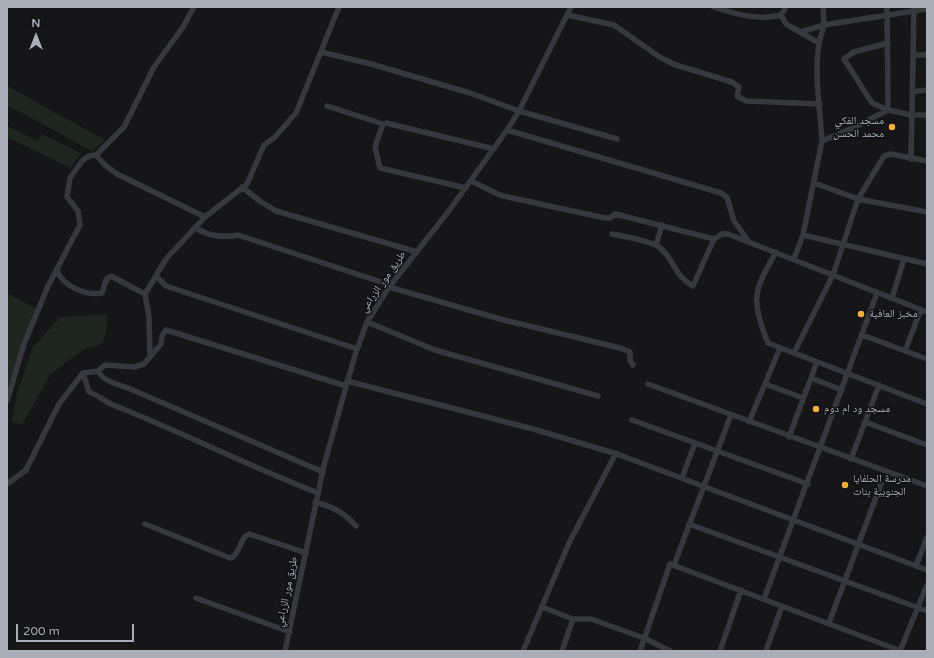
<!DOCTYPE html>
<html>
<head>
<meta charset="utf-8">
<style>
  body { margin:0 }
  #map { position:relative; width:934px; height:658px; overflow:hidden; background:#161618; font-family:"Varela Round",sans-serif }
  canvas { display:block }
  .frame { position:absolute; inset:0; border:8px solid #a8adb8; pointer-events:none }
  .north { position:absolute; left:16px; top:16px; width:40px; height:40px; -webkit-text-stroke:3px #111113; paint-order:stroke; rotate:0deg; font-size:11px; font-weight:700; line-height:16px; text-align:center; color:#a8adb8 }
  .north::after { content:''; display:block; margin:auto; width:14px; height:18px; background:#a8adb8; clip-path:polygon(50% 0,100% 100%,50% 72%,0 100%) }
  .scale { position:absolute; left:16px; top:624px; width:118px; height:18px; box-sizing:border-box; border:2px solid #a8adb8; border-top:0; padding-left:5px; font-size:12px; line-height:14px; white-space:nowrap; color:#a8adb8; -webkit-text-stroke:3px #111113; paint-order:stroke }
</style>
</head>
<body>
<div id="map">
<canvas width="934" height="658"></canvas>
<div class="frame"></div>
<div class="north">N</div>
<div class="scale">200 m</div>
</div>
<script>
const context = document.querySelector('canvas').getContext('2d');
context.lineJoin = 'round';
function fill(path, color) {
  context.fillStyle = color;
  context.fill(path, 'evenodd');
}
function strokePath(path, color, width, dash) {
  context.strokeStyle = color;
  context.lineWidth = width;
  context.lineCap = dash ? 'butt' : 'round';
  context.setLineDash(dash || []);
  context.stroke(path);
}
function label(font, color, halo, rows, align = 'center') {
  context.font = font + ' "Varela Round","Noto Naskh Arabic",sans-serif';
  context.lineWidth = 3;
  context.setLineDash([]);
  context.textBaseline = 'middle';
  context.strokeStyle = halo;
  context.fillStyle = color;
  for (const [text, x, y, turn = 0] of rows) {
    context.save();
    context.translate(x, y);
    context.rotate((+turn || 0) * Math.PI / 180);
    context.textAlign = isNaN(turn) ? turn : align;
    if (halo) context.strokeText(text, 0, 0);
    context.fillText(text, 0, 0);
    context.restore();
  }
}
fill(new Path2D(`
  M7,86l98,54 -13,11 -85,-46z
  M7,126l31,15 4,-7 39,19 -10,15 -64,-31z
  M7,293l30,16 -30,83z
  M107,314l-1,19 -4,11 -18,5 -34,26 -28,50 -10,-3 5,-29 16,-46 27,-30z`), '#1e261f');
strokePath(new Path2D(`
  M714,7c21,7 46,14 67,8
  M786,7l-5,8 5,9 33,19c-5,33 1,65 3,98
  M887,7l1,103 -16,-7 -28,-44 10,-7 34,-9
  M567,15l47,10 47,33 15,7 56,17 7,5 -2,9 9,5 74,3
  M800,32l24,-7 103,-16
  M819,43l5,-18 -1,-18
  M321,52l50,12 99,29 49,18 98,28
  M913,55h14
  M912,92l15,-2
  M327,106l56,18 3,-1 108,26
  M383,124l-8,23 5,21 86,20
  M507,130l214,63 6,4 7,24 15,21
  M96,155l9,10 12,9 88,43
  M911,159l3,-152
  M471,181c12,5 20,11 32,15l102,22h5l5,-4 99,25
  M814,183l44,16 69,13
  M242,187l19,15 15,9 141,41
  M195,227c11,9 30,11 43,8l146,48 5,4 111,32 120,29 10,4v9l3,4
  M612,234c10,2 39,7 47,13 15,11 14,28 34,39l21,-47 8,-5h6l199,78
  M803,235l124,29
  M656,245l6,-20
  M776,252c-7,13 -17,28 -19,43 -2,13 6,37 11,48l159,61
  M794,259l9,-24 19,-94 33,-14 33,-17 23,5h16
  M57,270c5,16 29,26 45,23l4,-13 5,-4 34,18
  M156,276l10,10 191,63
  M892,298l12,-39
  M367,322l68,28 163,46
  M862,335l65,24
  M905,351l16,-42
  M794,353l39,-78 25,-76 26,-43 7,-2 36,7
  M150,356l-1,-39 -4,-23 21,-35 39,-42 42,-33 17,-39 11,-8 21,-24 43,-106
  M98,371c6,11 19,13 30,17l195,84
  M83,373l6,19c9,3 15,9 24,13 69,27 135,61 205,88
  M811,378l31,12
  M347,381l186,48 84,25 310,116
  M648,384l279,102
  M765,384l38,14
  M7,401l17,-57 24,-58 32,-61 -2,-14 -11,-14 3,-19 12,-17 7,-5 7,-1 28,-28 30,-60 29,-40 11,-20
  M632,420l176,64
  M749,422l31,-74
  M865,422l62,23
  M789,437l28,-75
  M851,459l28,-74
  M682,478l13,-35
  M7,484l19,-14 33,-66 24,-31 15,-2 7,-6 29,2 10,-3 17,-20 1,-8 4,-6 180,56
  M315,502c17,4 30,11 41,24
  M145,524l85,34c10,-2 9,-20 19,-24l57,19
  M689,524l238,87
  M674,565l57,-150
  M916,566l11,-29
  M196,598l94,34
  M764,599l113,-306
  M542,607l31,12h18l53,19 26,13
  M829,623l52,-139
  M285,651l39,-186 31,-110 12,-33 22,-35 59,-75 59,-82 12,-19 52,-104
  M523,651l46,-108 47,-90
  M562,651l11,-32
  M640,651l30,-87 231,87
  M720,651l21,-61
  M766,651l16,-45
  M900,651l27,-66`), '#37383d', 5.5);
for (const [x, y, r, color] of [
  [892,127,4,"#f2b134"],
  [861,314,4,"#f2b134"],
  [816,409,4,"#f2b134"],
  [845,485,4,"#f2b134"]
]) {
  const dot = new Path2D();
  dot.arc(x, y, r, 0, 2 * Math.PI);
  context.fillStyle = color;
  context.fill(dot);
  strokePath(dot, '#111113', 1.5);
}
label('11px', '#a8adb8', '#111113', [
  ["مسجد الفكي",884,121,"right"],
  ["محمد الحسن",884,134,"right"],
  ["مخبز العافية",869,314],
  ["مسجد ود ام دوم",824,409],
  ["مدرسة الحلفايا",853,479],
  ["الجنوبية بنات",853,492]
], 'left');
label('11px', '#a8adb8', '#111113', [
  ["طريق مور الزراعي",383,282,-55],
  ["طريق مور الزراعي",287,592,-78]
]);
</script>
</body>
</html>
